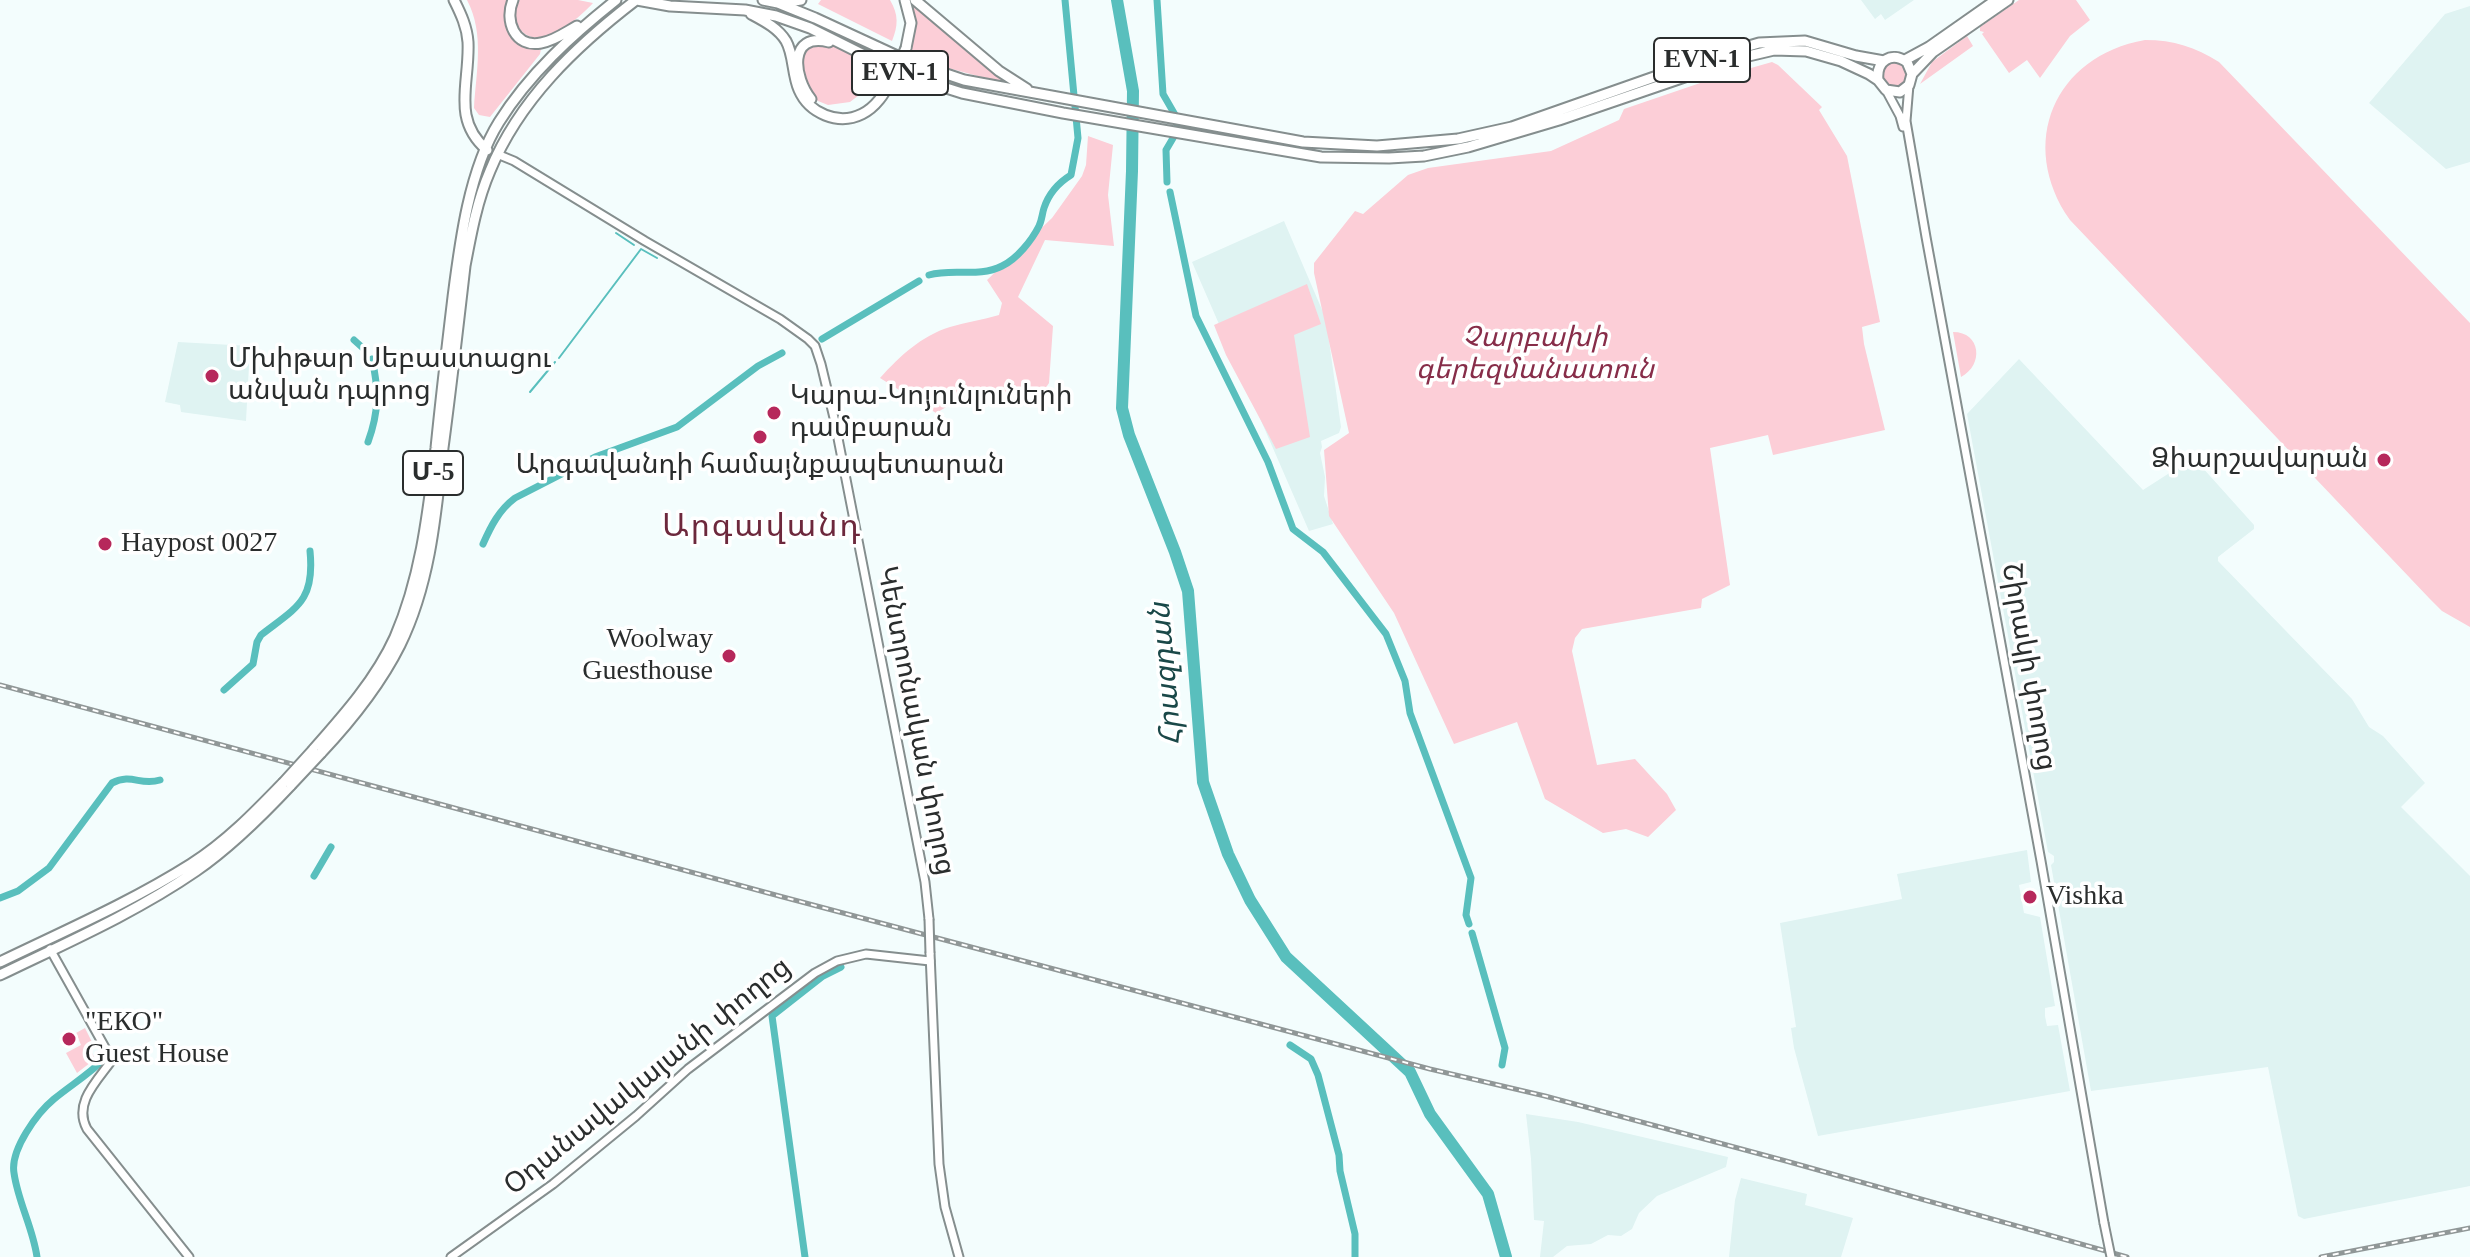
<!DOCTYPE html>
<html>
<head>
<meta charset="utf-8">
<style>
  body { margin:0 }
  canvas { display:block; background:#f3fdfd }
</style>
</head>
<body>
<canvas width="2470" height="1257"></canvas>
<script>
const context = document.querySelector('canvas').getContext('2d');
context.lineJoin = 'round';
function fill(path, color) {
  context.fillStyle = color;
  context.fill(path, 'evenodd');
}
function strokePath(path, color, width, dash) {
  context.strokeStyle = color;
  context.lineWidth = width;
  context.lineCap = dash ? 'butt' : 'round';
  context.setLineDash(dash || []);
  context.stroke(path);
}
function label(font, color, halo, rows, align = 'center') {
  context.font = font + ' "Times New Roman","Noto Sans Armenian",serif';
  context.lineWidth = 7;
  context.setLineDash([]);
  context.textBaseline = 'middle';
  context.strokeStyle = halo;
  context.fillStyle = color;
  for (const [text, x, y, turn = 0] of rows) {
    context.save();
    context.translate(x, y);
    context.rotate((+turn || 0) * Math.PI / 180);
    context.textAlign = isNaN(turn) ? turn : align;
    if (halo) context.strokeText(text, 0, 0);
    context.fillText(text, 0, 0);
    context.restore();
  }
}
fill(new Path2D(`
  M1861,0h53l-29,20 -4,-6 -6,5z
  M2470,6v156l-24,7 -77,-66 76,-89z
  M1284,221l42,98 15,108 -2,6 -18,8 1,6 -2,6 5,24 -1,19 9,28 -24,7 -117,-269z
  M178,342l72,4 -4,75 -65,-9 -1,-7 -15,-3z
  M2019,359l124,131 42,-27 12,1 4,2 53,59v4l-36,28v4l134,138 17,28 14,9 42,47 -24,24 69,69v310l-166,33 -6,-3 -30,-149 -177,24 -40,-226 3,-3v-6l-6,-4 -81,-438z
  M2027,850l4,32 -12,3 5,28 16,4 15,89 -10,2v8l2,10 11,-1 12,66 -252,45 -24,-88 -3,-20 5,-1 -16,-104 122,-24 -5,-25z
  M1526,1114l52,8 150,35 -2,10 -69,29 -18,17 -7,16 -11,7 -13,-1 -17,9 -24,2 -14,11h-13l4,-36 -10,-1 -3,-61z
  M1741,1178l66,16 -2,11 48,13 -12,39h-112l6,-57z`), '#dff3f2');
fill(new Path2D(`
  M467,0h41l-3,11 3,17 25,20 8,1 -1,5 -50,63 -11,-2 -5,-7c2,-36 11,-74 -7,-108z
  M518,0h60l15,3c-16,17 -57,54 -76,22 -5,-9 -3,-16 1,-25z
  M821,0h69c9,15 8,26 2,41l-74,-37z
  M2019,0h57l14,20 -20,16 -30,42 -13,-18 -18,13 -27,-39 2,-2 -4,-1v-4z
  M910,1l97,83 -77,-21 -21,-12c7,-16 6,-33 1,-50z
  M1967,36l6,10 -53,38 12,-22z
  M2145,40c29,0 50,7 74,22l251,261v304l-28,-16 -13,-13 -359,-378c-53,-76 -16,-164 75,-180z
  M821,42l15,2 46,26 -19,22 -13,10 -22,3 -10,-4 -8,-7 -11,-27 5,-18z
  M1882 74a13 13 0 1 1 26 0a13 13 0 1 1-26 0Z
  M1772,62l6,3 44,42 -3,3 28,46 33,166 -18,5 2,17 21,86 -112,25 -5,-20 -58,13 20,137 -28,14 -1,9 -119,21 -7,9 -3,13 25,114 38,-6 32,35 9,16 -28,27 -22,-8 -23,4 -58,-34 -28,-77 -63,22 -60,-131 -65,-97 -5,-66 25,-17 -35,-160v-10l41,-52 8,3 45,-39 20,-7 123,-17 68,-31 5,-11 85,-29z
  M1088,136l25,9 -5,50 6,51 -69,-6 -27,57 35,29 -4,57 -6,9 -11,4h-12l-48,-4 -36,21 -56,-35c20,-22 41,-42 70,-51 16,-5 33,-7 49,-12l3,-12 -15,-23 65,-62 30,-42 4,-11z
  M1307,284l14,40 -27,11 16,102 -34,12 -50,-94 -12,-30z
  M1953,332c28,0 31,33 8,45z
  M85,1028l8,16 -4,3 6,12 -18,14 -11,-20 15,-8 -5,-12z`), '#fcced7');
strokePath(new Path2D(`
  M616,233l18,12
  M559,358l82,-109 16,9
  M530,392l25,-30`), '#59bfbd', 2);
strokePath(new Path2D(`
  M1157,0l6,94 15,26 -2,13 -10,17 1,32
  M1170,192l26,124 72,146 25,67 30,23 63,82 19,47 5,32 61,165 -5,37 3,9
  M929,275c25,-7 49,3 73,-9 15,-7 30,-26 37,-40 3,-6 3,-12 5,-18 5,-15 14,-25 27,-33l7,-37 -13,-138
  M822,339l97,-58
  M354,340l10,9
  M368,442c11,-30 11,-52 4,-83
  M483,544c8,-18 16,-34 32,-46l80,-41 82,-30 81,-61 24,-13
  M224,690l29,-26 4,-22 4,-7c36,-28 54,-34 49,-84
  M314,876l17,-29
  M0,898l18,-7 31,-23 63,-85c20,-10 28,3 48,-3
  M1472,933l33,115 -3,17
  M1290,1045l21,14 7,16 21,80 1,16 15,63v23
  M37,1257c-4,-29 -19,-55 -23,-84 -4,-23 23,-60 40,-74 17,-14 34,-24 49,-39
  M805,1257l-33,-241 51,-40 18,-9`), '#59bfbd', 7);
strokePath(new Path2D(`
  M1117,0l16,91 -1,80 -10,237 7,27 46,117 13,39 15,191 25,72 22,46 36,57 124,115 20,42 58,80 18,63`), '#59bfbd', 12);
const tertiary = new Path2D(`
  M50,949l62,111c-15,21 -39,43 -25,69l102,128
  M451,1257l102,-73 83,-68 52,-47 127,-96 22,-12 29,-7 64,7`);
const secondary = new Path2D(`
  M1909,85l-3,36 20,116 115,624 63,362
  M1886,90l14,26 3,11
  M497,154l17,7 131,80 135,78 28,20 7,7 6,18 13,54 91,464 4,37
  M930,953l9,211 6,43 14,50`);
const trunk = new Path2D(`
  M454,0c7,14 13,27 14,42 2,41 -17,77 19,108
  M513,0c-9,21 2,48 28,43 13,-2 25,-11 36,-17
  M637,0l33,6 75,4 31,6 34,12 92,46 60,19 101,20 258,44 68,1 35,-2 44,-9 91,-27 181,-62 34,-8 32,1 35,10 28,13 9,6 8,10 14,2 9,-7 3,-11 21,-22 75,-52
  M763,0l15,3 37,15 93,43 56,19 339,62 74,4 81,-7 54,-12 202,-71 45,-13 46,-2 51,15 28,5
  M905,0l6,23 -5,25
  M915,0l84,71 28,18
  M781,3l20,-3
  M751,14c13,7 27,14 35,27 8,14 6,33 13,49 10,23 39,36 63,24 14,-7 22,-20 29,-33
  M1905,60l24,-13 67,-47
  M1878,80c-2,-19 13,-29 29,-18l5,12
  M811,99c-17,-21 -24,-67 18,-57
  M313,750c31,-35 63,-71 82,-113 26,-60 33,-124 41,-189 5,-50 11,-101 17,-151 7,-55 16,-127 46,-175 30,-48 73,-87 117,-122
  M321,753c31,-33 59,-68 79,-108 30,-61 36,-130 43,-197 8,-60 15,-121 22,-182 6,-32 12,-65 25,-95 29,-71 86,-125 146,-171
  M0,962c64,-31 131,-60 191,-98 35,-22 64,-52 92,-81
  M0,975c66,-32 135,-62 196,-104 35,-24 66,-55 95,-86`);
strokePath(tertiary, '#858e8e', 11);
strokePath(secondary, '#858e8e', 11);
strokePath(trunk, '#858e8e', 13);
strokePath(tertiary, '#fff', 7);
strokePath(secondary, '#fff', 7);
strokePath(trunk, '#fff', 9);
const rail = new Path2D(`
  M0,685l783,212 647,172 115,27 241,65 341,96
  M2321,1257l149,-29`);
strokePath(rail, '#909797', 5);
strokePath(rail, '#fff', 2, [6]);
const secondaryBridge = new Path2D(`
  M929,919l1,34
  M2104,1223l7,34`);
const trunkBridge = new Path2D(`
  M891,81l15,-33
  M283,783l30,-33
  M291,785l30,-32`);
strokePath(secondaryBridge, '#858e8e', 11, []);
strokePath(trunkBridge, '#858e8e', 13, []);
strokePath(secondaryBridge, '#fff', 7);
strokePath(trunkBridge, '#fff', 9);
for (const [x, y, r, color] of [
  [212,376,8,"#b6285b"],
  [774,413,8,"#b6285b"],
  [760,437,8,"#b6285b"],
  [2384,460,8,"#b6285b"],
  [105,544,8,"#b6285b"],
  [729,656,8,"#b6285b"],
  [2030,897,8,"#b6285b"],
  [69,1039,8,"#b6285b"]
]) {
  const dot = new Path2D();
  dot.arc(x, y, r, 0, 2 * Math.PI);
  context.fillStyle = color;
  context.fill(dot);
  strokePath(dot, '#fff', 3);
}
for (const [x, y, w] of [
  [1702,60,96],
  [900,73,96],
  [433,473,60]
]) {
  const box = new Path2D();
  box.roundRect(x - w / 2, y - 22, w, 44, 6);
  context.fillStyle = '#fff';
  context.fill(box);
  strokePath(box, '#2a2d2d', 2);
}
label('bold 26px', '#2a2d2d', null, [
  ["EVN-1",1702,60],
  ["EVN-1",900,73],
  ["Մ-5",433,473]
]);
label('italic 28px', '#872d49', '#fff', [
  ["Չարբախի",1535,339],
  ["գերեզմանատուն",1535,371]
]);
label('28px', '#2a2d2d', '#fff', [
  ["Մխիթար Սեբաստացու",228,360],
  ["անվան դպրոց",228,392],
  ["Կարա-Կոյունլուների",790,397],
  ["դամբարան",790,429],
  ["Ձիարշավարան",2368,460,"right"],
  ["Արգավանդի համայնքապետարան",760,466,"center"],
  ["Haypost 0027",121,544],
  ["Woolway",713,640,"right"],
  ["Guesthouse",713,672,"right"],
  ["Vishka",2046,897],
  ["\"ЕКО\"",85,1023],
  ["Guest House",85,1055]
], 'left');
label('28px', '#2a2d2d', '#fff', [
  ["Շիրակի փողոց",2028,667,80],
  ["Կենտրոնական փողոց",915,721,79],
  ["Օդանավակայանի փողոց",648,1077,-39]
]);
label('italic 30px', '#1a4848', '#fff', [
  ["Հրազդան",1167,674,-95]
]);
context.letterSpacing = '2px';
label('32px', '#6d283c', '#fff', [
  ["Արգավանդ",762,528]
]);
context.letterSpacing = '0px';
</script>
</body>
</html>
